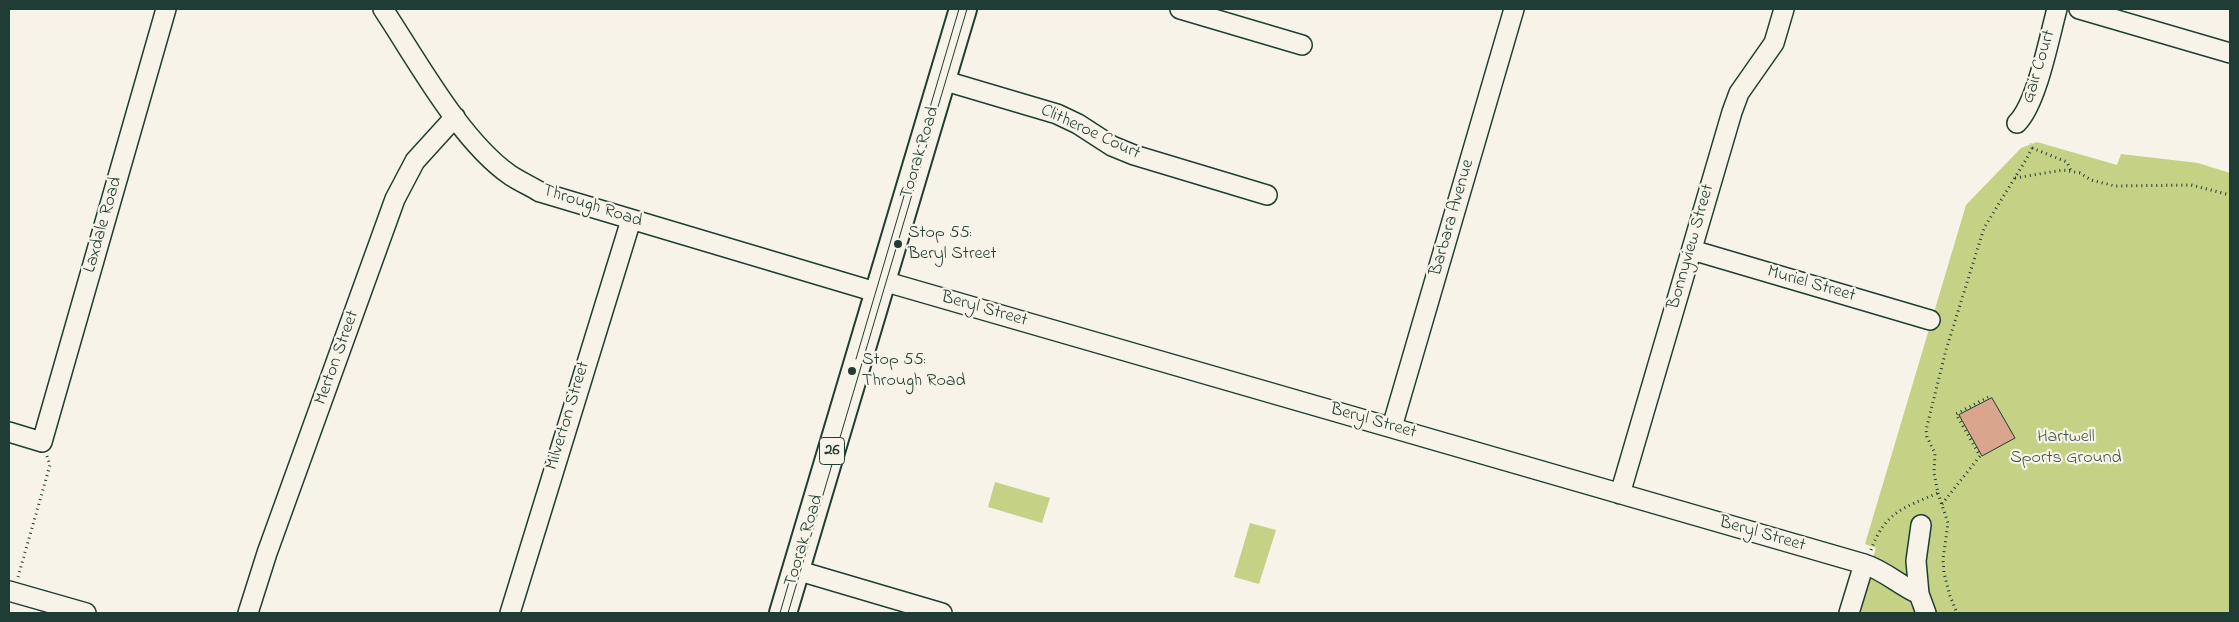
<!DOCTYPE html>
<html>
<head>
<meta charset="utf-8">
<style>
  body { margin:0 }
  #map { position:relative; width:2239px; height:622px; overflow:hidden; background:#f7f3e8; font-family:"Indie Flower",sans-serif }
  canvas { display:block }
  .frame { position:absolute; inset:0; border:10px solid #1f3d34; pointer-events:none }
</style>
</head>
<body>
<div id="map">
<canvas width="2239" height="622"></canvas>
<div class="frame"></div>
</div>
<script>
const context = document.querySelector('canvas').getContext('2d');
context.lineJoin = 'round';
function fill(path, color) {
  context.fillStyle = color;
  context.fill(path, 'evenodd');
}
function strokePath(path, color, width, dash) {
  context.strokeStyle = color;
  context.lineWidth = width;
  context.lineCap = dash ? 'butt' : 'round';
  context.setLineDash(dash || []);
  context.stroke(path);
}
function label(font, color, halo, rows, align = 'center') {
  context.font = font + ' "Indie Flower",sans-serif';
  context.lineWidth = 4.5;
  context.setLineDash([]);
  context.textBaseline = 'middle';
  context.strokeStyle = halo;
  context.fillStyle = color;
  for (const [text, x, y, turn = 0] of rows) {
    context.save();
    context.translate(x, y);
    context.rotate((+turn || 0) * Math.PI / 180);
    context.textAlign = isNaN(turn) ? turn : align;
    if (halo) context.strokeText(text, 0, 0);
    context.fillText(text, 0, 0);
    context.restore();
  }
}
fill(new Path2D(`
  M2037,142l80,23 4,-11 77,9 32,10v440h-374l20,-65 -11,-4 101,-339 55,-57z
  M995,482l55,16 -8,25 -54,-16z
  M1250,523l26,7 -17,54 -25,-7z`), '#c5d185');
const building = new Path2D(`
  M1992,398l23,40 -33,18 -23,-41z`);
fill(building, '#d9a58d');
strokePath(building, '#1f3d34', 1);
const minor = new Path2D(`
  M383,9c34,51 77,131 127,166 9,6 20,11 30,17l339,101
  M1180,9l122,36
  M2079,9l151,44
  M942,80l115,34 21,10 34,22 22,9 133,40
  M2017,123c20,-20 32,-85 40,-114
  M1692,250l238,70
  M883,281l981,283c20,6 36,22 55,30l7,19
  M1392,427l122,-418
  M9,432l33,10 124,-433
  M1620,494l112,-382 7,-19 35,-50 10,-34
  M796,570l146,43
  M9,591l77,22
  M1919,594l-3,-33 5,-36
  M248,613l19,-60 128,-354 20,-38 40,-44
  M510,613l121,-393
  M1849,613l15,-49`);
const highway = new Path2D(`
  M783,613l180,-604`);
strokePath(minor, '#1f3d34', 22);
strokePath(highway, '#1f3d34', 30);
strokePath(new Path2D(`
  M2032,148l35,14 4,9
  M2015,178l48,-8 17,3 11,7 24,6 76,-1 39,10
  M1938,493l10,30 -5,36 1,14 6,23 7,17
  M1942,504l38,-48 -24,-42 32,-17
  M1871,550c14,-38 32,-42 67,-57l-4,-20 1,-20 -8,-16 -1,-7 20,-80 38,-122 43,-70 5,-10 -2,-4
  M18,577l32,-112 -3,-9`), '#1f3d34', 3, [1, 4]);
strokePath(minor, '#f7f3e8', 19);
strokePath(highway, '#f7f3e8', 26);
strokePath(new Path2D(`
  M856,359l103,-350
  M780,613l9,-31
  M788,613l179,-604`), '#1f3d34', 1);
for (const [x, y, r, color] of [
  [898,244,5,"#1f3d34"],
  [852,371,5,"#1f3d34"]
]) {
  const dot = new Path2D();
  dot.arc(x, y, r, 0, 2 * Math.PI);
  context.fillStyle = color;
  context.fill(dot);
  strokePath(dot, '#f7f3e8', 2);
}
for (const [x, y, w] of [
  [832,451,25]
]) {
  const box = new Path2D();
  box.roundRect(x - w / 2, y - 13.5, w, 27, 4);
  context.fillStyle = '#f7f3e8';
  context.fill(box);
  strokePath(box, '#1f3d34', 1);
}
label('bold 16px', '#1f3d34', null, [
  ["26",832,451]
]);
label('18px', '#1f3d34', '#f7f3e8', [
  ["Gair Court",2040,67,-73],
  ["Clitheroe Court",1090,133,25],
  ["Toorak Road",921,153,-73],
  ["Through Road",592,207,18],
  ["Barbara Avenue",1453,218,-74],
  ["Laxdale Road",104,225,-74],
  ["Bonnyview Street",1692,247,-74],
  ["Muriel Street",1811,285,16],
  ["Beryl Street",984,310,16],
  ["Merton Street",338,358,-70],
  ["Milverton Street",569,416,-73],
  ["Beryl Street",1373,422,16],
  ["Beryl Street",1762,535,16],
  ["Toorak Road",805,541,-73]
]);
label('18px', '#1f3d34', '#f7f3e8', [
  ["Stop 55:",908,234],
  ["Beryl Street",908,255],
  ["Stop 55:",862,361],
  ["Through Road",862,382]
], 'left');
label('18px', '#405b44', '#f7f3e8', [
  ["Hartwell",2066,438],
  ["Sports Ground",2066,459]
]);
</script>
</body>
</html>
